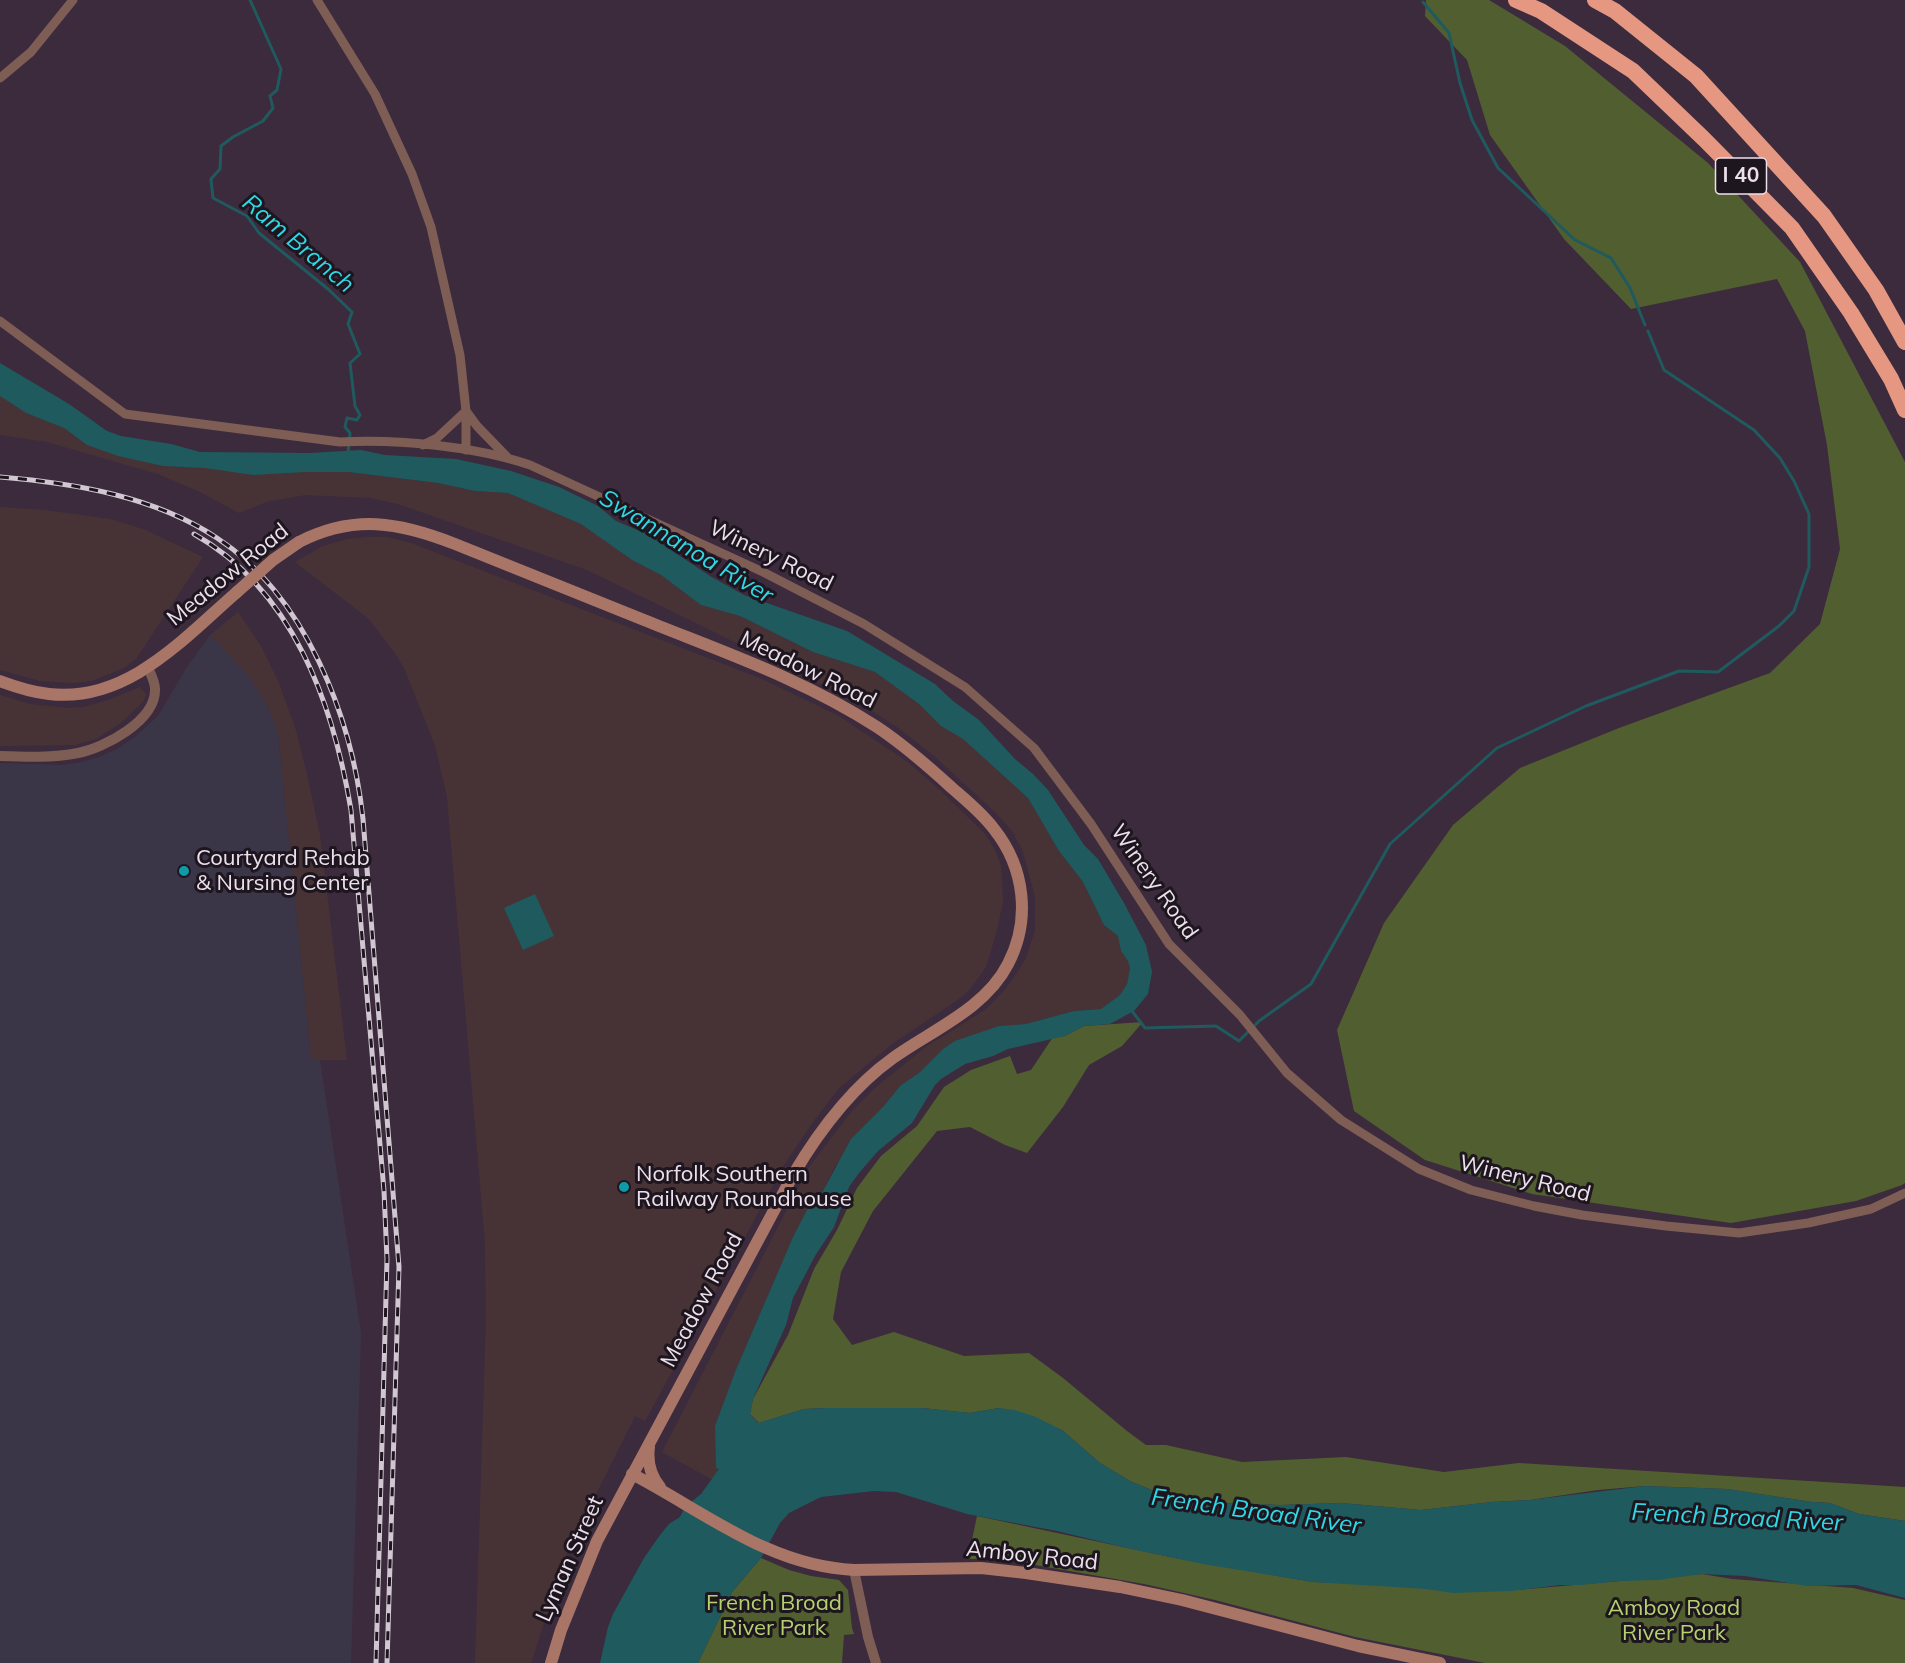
<!DOCTYPE html>
<html>
<head>
<meta charset="utf-8">
<style>
  body { margin:0 }
  canvas { display:block; background:#3c2a3d }
</style>
</head>
<body>
<canvas width="1905" height="1663"></canvas>
<script>
const context = document.querySelector('canvas').getContext('2d');
context.lineJoin = 'round';
function fill(path, color) {
  context.fillStyle = color;
  context.fill(path, 'evenodd');
}
function strokePath(path, color, width, dash) {
  context.strokeStyle = color;
  context.lineWidth = width;
  context.lineCap = dash ? 'butt' : 'round';
  context.setLineDash(dash || []);
  context.stroke(path);
}
function label(font, color, halo, rows, align = 'center') {
  context.font = font + ' Mulish,sans-serif';
  context.lineWidth = 6;
  context.setLineDash([]);
  context.textBaseline = 'middle';
  context.strokeStyle = halo;
  context.fillStyle = color;
  for (const [text, x, y, turn = 0] of rows) {
    context.save();
    context.translate(x, y);
    context.rotate((+turn || 0) * Math.PI / 180);
    context.textAlign = isNaN(turn) ? turn : align;
    if (halo) context.strokeText(text, 0, 0);
    context.fillText(text, 0, 0);
    context.restore();
  }
}
fill(new Path2D(`
  M0,396l26,17 38,15 23,17 76,21 185,6 90,11 37,8 33,2 73,31 51,36 29,15 40,30 39,11 73,36 62,20 44,32 22,22 22,13 65,59 31,53 24,31 21,43 14,11 3,15 7,10 2,7 -3,16 -7,11 -19,14 -27,2 -48,13 -27,2 -56,23 -24,24 -18,12 -66,81 -12,25 -14,15 -16,31 -58,135 -20,54 4,43 -6,11 -51,-28 147,-285 42,-55 26,-26 50,-40 58,-36 18,-18 14,-19 9,-15 9,-28v-34l-13,-47 -10,-18 -19,-21 -60,-55 -36,-28 -37,-24 -273,-133 -189,-66 -27,-6 -65,-3 -37,6 -30,12 -39,-21 -42,-18 -111,-32 -47,-7z
  M0,507l44,3 66,9 33,10 60,28 -67,102 -12,9 -32,13 -18,2 -34,-2 -40,-11z
  M368,537h19l24,6 351,136 77,37 67,45 34,29 45,44 10,16 6,16 2,36 -7,32 -10,33 -15,21 -12,11 -67,45 -53,44 -26,34 -29,43 -139,256 -10,-5 -68,136 -36,111h-56l11,-343 -1,-77 -38,-446 -12,-52 -31,-77 -10,-16 -25,-33 -74,-57 28,-16 24,-7z
  M238,612l23,34 17,35 17,46 11,43 14,65 27,225h-36l-33,-327 -12,-29 -19,-30 -37,-39z
  M140,687l6,7 -3,8 -25,23 -22,14 -21,6 -75,1v-51l30,9 38,4 16,-1 24,-7z`), '#473335');
fill(new Path2D(`
  M210,635l37,39 19,30 12,29 33,327h9l41,273 -10,330h-351v-900l63,2 19,-3 17,-5 18,-8 18,-12 23,-21 29,-49z`), '#3b3647');
fill(new Path2D(`
  M1426,0h63l76,46 143,117 92,99 105,200v721l-3,2 -46,16 -125,22 -199,-29 -107,-34 -71,-49 -17,-81 47,-107 69,-98 67,-57 99,-40 151,-55 50,-49 20,-75 -13,-104 -22,-114 -28,-52 -146,30 -67,-70 -74,-104 -23,-75 -42,-44z
  M1143,1022l-21,24 -33,19 -26,42 -36,46 -22,-8 -35,-18 -33,4 -64,80 -32,61 -8,47 19,26 42,-13 70,24 65,-3 34,25 64,53 19,14h20l76,17 104,-5 98,15 75,-9 386,24v34l-46,-7 -29,-11 -18,-1 -85,-13 -82,-3 -47,4 -68,10 -38,2 -71,8 -80,-7 -60,2 -67,-2 -48,-7 -36,-15 -30,-18 -38,-33 -63,-22 -29,5 -48,-5h-98l-20,1 -45,14 -9,-9 3,-15 35,-64 26,-66 23,-39 20,-42 24,-32 36,-30 27,-39 27,-17 39,-14 7,18 14,-4 22,-33 12,-1 19,-10z
  M977,1516l198,42 138,24 203,8 186,-16 30,5 121,9 52,12v63h-420l-130,-26 -140,-37 -71,-16 -109,-19 -42,-6h-25z
  M761,1558l28,12 22,6 28,4 9,10 4,38 2,6 -10,1 -2,28h-144l34,-71z`), '#515f30');
fill(new Path2D(`
  M0,363l69,41 38,27 14,5 50,8 29,8 110,1 51,-3 24,5 71,4 55,12 48,16 39,19 18,15 31,13 63,42 34,19 103,36 88,53 18,17 26,19 36,39 18,15 15,16 36,55 14,14 26,44 22,42 6,27 -4,22 -14,17 -24,13 -26,2 -19,10 -57,13 -15,7 -28,8 -24,15 -6,6 -23,38 -34,28 -19,22 -10,14 -15,40 -19,29 -22,42 -7,27 -33,74 -3,15 8,9 46,-14 20,-1h98l48,5 29,-5 16,2 21,7 26,13 38,33 30,18 36,15 48,7 67,2 60,-2 80,7 71,-8 38,-2 115,-14 82,3 85,13 18,1 29,11 46,7v77l-49,-13 -49,1 -62,-10 -43,-2 -44,6 -38,1 -39,4h-21l-49,6 -58,2 -27,-4 -113,-7 -110,-18 -76,-16 -70,-17 -90,-17 -71,-22 -22,-1 -53,6 -32,16 -9,10 -19,35 -29,34 -34,71h-98l8,-36 5,-13 31,-56 16,-23 9,-11 11,-7 5,-10 16,-13 18,-25 -3,-1 -1,-42 20,-54 58,-135 16,-31 14,-15 28,-52 32,-32 18,-22 18,-12 24,-24 12,-8 44,-15 27,-2 48,-13 27,-2 19,-14 7,-11 3,-16 -2,-7 -7,-10 -3,-15 -14,-11 -21,-43 -24,-31 -31,-53 -65,-59 -22,-13 -22,-22 -44,-32 -62,-20 -73,-36 -39,-11 -40,-30 -29,-15 -51,-36 -73,-31 -33,-2 -37,-8 -90,-11h-43l-52,3 -48,-7 -42,-2 -45,-10 -31,-11 -23,-17 -38,-15 -26,-17z
  M535,894l19,42 -31,14 -19,-42z`), '#1f5a5e');
strokePath(new Path2D(`
  M250,0l31,69 -4,21 -7,6 3,12 -10,13 -30,16 -12,9 -1,23 -9,10 2,19 34,18 12,17 69,56 24,23 -4,12 12,30 -10,9 5,43 5,9 -3,5 -10,-2 -2,9 5,6 -2,20
  M1423,2l26,31 11,50 12,37 26,48 77,72 36,18 19,30 15,37
  M1132,1011l13,17 71,-2 23,15 20,-20 52,-37 79,-140 107,-96 89,-42 93,-35 39,1 61,-46 15,-15 15,-44v-53l-15,-33 -14,-23 -26,-28 -90,-60 -16,-39`), '#1f5a5e', 3);
strokePath(new Path2D(`
  M317,0l58,94 37,80 19,53 29,128 6,56v39
  M0,78l31,-26 42,-52
  M0,321l125,93 215,28c58,-3 134,4 190,23l233,107 101,52 101,63 69,61 57,76 78,120 71,71 47,58 54,47 78,49 52,21 63,16 48,9 84,11 73,7 69,-10 63,-14 34,-16
  M423,445l14,-7 29,-27 11,15 30,31`), '#7e5d54', 9);
strokePath(new Path2D(`
  M0,756c25,1 53,2 78,-3 26,-5 78,-32 77,-64 0,-7 -4,-15 -7,-21
  M854,1570l14,67 8,26`), '#7e5d54', 10);
strokePath(new Path2D(`
  M299,542c55,-28 100,-20 156,2 63,25 126,51 189,76 79,32 161,60 233,107 27,18 51,39 75,61 15,13 30,25 42,41 31,39 37,91 14,135 -23,45 -76,66 -115,94 -42,30 -74,73 -100,117l-196,366 -36,89 -10,33
  M0,681c16,6 32,11 49,13 78,9 134,-55 188,-102
  M649,1447c-2,15 1,28 11,40
  M632,1474c73,38 137,92 222,96l127,-2 45,5 94,14 62,13 176,46 82,17`), '#a87567', 12);
strokePath(new Path2D(`
  M1516,0l25,11 92,60 71,68 88,89 59,85 40,66 14,31
  M1595,0l20,11 81,65 128,140 52,74 29,52`), '#e59781', 16);
const rail = new Path2D(`
  M0,477c73,6 154,19 217,61 89,58 135,180 146,281l36,448 -12,396
  M194,534c99,56 139,169 157,276l33,381 3,68 -11,404`);
strokePath(rail, '#d2c6d3', 5);
strokePath(rail, '#1e161f', 3, [9]);
strokePath(new Path2D(`
  M237,592l36,-32 26,-18`), '#a87567', 12);
for (const [x, y, r, color] of [
  [184,871,6,"#0f9aa8"],
  [624,1187,6,"#0f9aa8"]
]) {
  const dot = new Path2D();
  dot.arc(x, y, r, 0, 2 * Math.PI);
  context.fillStyle = color;
  context.fill(dot);
  strokePath(dot, '#1e161f', 2);
}
for (const [x, y, w] of [
  [1741,176,51]
]) {
  const box = new Path2D();
  box.roundRect(x - w / 2, y - 18, w, 36, 4.5);
  context.fillStyle = '#1e161f';
  context.fill(box);
  strokePath(box, '#ece0ec', 1.5);
}
label('bold 21px', '#ece0ec', null, [
  ["I 40",1741,176]
]);
label('22px', '#ece0ec', '#1e161f', [
  ["Winery Road",771,556,26],
  ["Meadow Road",228,575,-39],
  ["Meadow Road",808,670,26],
  ["Winery Road",1154,882,55],
  ["Winery Road",1525,1179,14],
  ["Meadow Road",702,1300,-62],
  ["Amboy Road",1032,1556,6],
  ["Lyman Street",570,1559,-66]
]);
label('22px', '#ece0ec', '#1e161f', [
  ["Courtyard Rehab",196,858],
  ["& Nursing Center",196,883],
  ["Norfolk Southern",636,1174],
  ["Railway Roundhouse",636,1199]
], 'left');
label('22px', '#b5d26f', '#1e161f', [
  ["French Broad",774,1603],
  ["River Park",774,1628],
  ["Amboy Road",1674,1608],
  ["River Park",1674,1633]
]);
label('italic 24px', '#2ed8e4', '#1e161f', [
  ["Ram Branch",298,244,40],
  ["Swannanoa River",686,547,31],
  ["French Broad River",1256,1512,8],
  ["French Broad River",1737,1518,3]
]);
</script>
</body>
</html>
